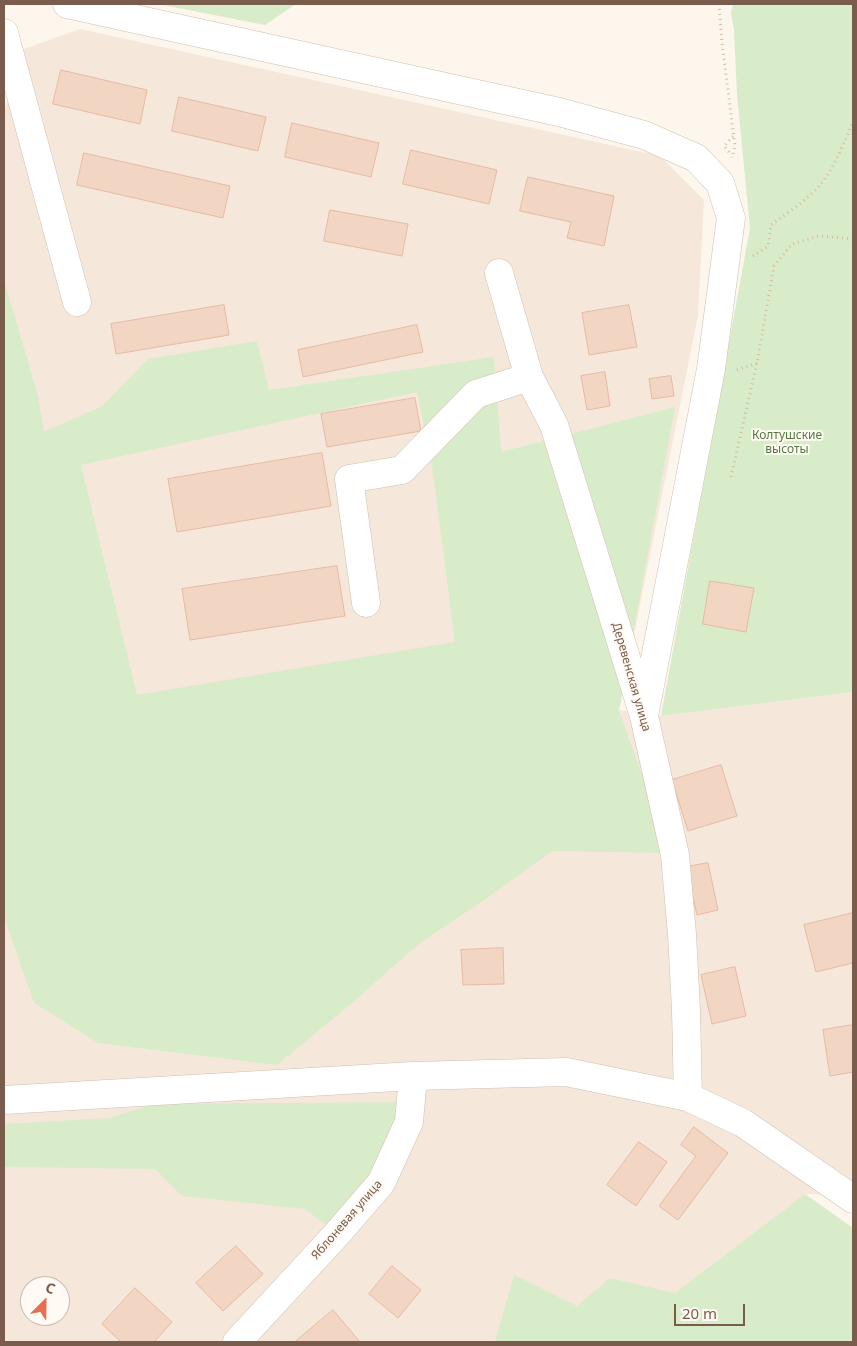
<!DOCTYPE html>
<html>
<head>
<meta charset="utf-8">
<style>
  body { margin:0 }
  #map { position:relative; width:857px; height:1346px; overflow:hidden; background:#fdf6ec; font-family:"Noto Sans",sans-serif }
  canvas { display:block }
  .frame { position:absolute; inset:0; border:5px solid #7a5c4d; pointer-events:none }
  .north { position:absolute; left:20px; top:1276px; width:50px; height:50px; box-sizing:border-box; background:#fffaf3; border:1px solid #cabbb1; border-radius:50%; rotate:23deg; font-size:14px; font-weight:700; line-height:20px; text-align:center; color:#7a5c4d }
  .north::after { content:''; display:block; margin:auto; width:18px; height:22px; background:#e76f51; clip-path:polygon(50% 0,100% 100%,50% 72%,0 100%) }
  .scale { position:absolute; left:674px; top:1304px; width:71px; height:22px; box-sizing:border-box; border:2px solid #7a5c4d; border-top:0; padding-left:6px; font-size:15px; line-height:18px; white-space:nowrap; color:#7a5c4d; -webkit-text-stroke:4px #fffaf3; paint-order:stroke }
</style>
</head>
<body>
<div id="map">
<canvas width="857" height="1346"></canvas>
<div class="frame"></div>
<div class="north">С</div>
<div class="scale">20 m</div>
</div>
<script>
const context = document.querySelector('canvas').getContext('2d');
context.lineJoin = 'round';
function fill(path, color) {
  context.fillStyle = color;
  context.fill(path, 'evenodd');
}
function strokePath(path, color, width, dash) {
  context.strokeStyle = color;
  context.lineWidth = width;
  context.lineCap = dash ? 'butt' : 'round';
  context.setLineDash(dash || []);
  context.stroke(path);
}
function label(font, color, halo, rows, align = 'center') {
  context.font = font + ' "Noto Sans",sans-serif';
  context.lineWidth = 4;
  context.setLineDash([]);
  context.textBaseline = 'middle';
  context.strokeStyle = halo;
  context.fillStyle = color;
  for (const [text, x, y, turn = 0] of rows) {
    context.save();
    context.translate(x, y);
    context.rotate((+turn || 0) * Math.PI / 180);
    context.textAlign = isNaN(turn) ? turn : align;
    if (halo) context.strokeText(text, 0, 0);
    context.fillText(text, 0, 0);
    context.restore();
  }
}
fill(new Path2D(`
  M80,29l580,127 44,44 -6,115 -79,395 42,6 192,-24v503l-48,-1 -136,148h-665v-1228l14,-63zM30,1286h30v30h-30z`), '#f5e8da');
fill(new Path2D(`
  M158,4h138l-31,21z
  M733,4h120v688l-192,24 89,-488 -13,-133 -3,-65 -3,-17z
  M4,280l34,116 6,36 58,-26 46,-47 109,-18 12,49 225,-33 7,95 174,-45 -56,304 51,142 -118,-2 -62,45 -70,47 -68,60 -75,62 -179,-22 -64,-40 -30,-86zM417,392l15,74 23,176 -318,53 -56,-230z
  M407,1102l-34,76 -44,49 -24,-18 -123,-13 -27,-27 -151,-2v-43l105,-6 45,-14z
  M805,1194l48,34v114h-358l19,-67 63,31 33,-28 65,15z`), '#d8ecc9');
const building = new Path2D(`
  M61,70l86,20 -7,34 -87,-20z
  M179,97l87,20 -8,34 -86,-20z
  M292,123l87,20 -8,34 -86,-20z
  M411,150l86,20 -8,34 -86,-20z
  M84,153l146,33 -7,32 -146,-33z
  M528,177l86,19 -10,50 -37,-8 4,-16 -51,-11z
  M330,210l78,14 -6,32 -78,-15z
  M224,305l5,30 -113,19 -5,-30z
  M629,305l8,42 -48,8 -7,-42z
  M417,325l6,27 -120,25 -5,-27z
  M605,372l5,34 -23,4 -6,-34z
  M671,376l3,20 -22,3 -3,-20z
  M415,398l6,33 -94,16 -6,-33z
  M322,453l9,53 -154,26 -9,-53z
  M337,566l8,50 -155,24 -8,-51z
  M710,581l44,7 -8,44 -43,-8z
  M721,765l16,51 -49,15 -16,-51z
  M708,863l10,47 -21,5 -11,-48z
  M853,913v50l-37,9 -12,-47z
  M503,948l1,36 -41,1 -2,-35z
  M735,967l11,49 -34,8 -11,-49z
  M853,1025v47l-23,4 -7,-46z
  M694,1127l34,26 -50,67 -19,-14 37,-50 -15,-11z
  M639,1142l28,20 -31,44 -29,-21z
  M236,1246l27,28 -40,37 -27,-28z
  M392,1266l29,24 -23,28 -29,-24z
  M135,1288l37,34 -18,20h-33l-19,-18z
  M333,1310l27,32h-65z`);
fill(building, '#f3d5c3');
strokePath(building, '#e6bba3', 1);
const minor = new Path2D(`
  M67,4l492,108 85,23 52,23 24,25 11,35 -20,151 -67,347
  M4,33l73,269
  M499,273l30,104 25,48 90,291 31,139 7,79 4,76 2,87
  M366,603l-17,-124 53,-9 74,-76 53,-17
  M4,1100l409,-24 153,-4 122,25 55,26 110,76
  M237,1342l99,-107 45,-52 28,-61 4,-46`);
strokePath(minor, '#d1beb0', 29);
strokePath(new Path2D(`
  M719,4l3,39 13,103 -3,12
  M729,152l-5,-6 9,-10
  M753,256l15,-10 3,-21c16,-12 35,-24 49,-40 14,-16 24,-43 33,-63
  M737,370l20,-7
  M731,477l26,-114 17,-97 18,-22 27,-8 34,3`), '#d9b8a5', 3, [1, 4]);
strokePath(minor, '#fff', 28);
label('12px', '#537a41', '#fffaf3', [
  ["Колтушские",787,436],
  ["высоты",787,450]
]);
label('12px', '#7a5c4d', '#fffaf3', [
  ["Деревенская улица",631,677,74],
  ["Яблоневая улица",347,1220,-49]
]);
</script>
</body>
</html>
